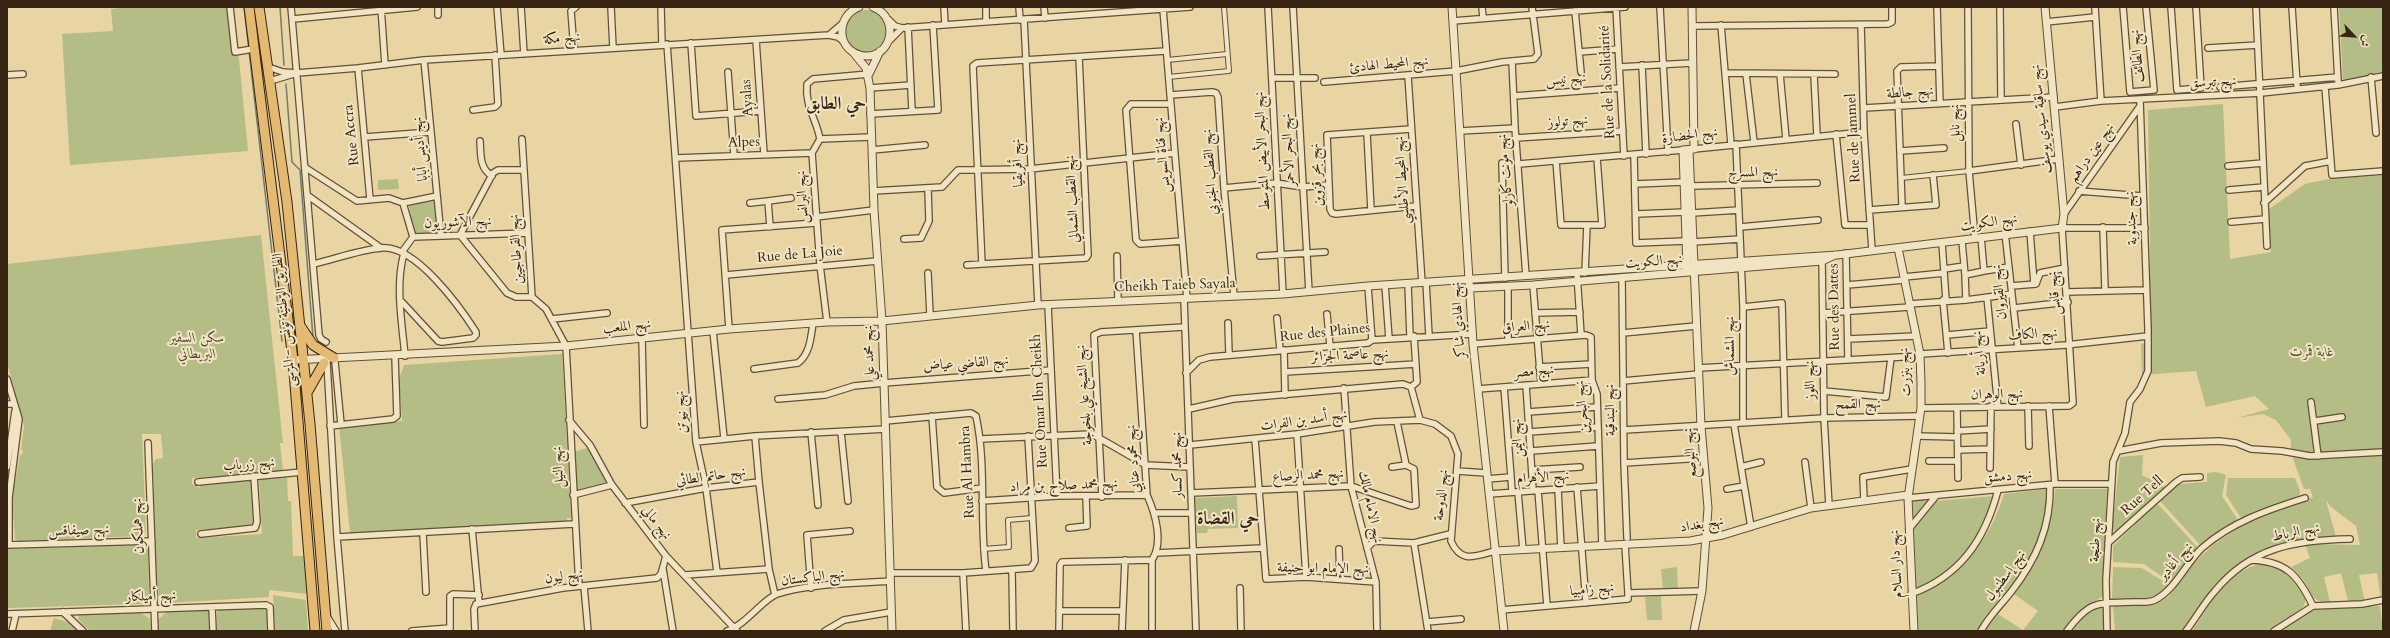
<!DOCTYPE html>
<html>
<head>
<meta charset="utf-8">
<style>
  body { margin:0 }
  #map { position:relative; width:2390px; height:638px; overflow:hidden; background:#e8d5a3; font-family:Cardo,Amiri,serif }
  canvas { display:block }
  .frame { position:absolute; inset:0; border:8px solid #372412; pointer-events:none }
  .north { position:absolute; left:2334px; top:16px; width:40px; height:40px; -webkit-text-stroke:3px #f0e4c3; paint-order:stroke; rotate:115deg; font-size:11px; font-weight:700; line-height:16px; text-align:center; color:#372412 }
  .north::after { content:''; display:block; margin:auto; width:14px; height:18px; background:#372412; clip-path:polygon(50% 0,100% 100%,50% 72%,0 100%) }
</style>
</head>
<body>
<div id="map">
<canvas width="2390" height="638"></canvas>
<div class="frame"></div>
<div class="north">ش</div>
</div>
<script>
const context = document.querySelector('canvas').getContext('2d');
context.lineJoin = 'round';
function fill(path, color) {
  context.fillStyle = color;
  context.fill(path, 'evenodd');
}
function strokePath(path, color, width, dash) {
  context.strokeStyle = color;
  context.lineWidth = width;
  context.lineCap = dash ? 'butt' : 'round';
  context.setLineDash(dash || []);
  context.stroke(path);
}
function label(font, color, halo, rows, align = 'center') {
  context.font = font + ' Cardo,Amiri,serif';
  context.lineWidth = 4;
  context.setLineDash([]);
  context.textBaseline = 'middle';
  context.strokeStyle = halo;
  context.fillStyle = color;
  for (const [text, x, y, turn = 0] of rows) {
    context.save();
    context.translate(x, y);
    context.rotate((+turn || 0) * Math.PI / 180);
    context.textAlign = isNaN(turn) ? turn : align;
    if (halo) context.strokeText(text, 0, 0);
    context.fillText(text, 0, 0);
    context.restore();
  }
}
fill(new Path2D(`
  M131,7h103l14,144 -178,14 -8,-131 51,-3 -2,-22z
  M2339,7h44v64l-40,11z
  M845 31a21 21 0 1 1 42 0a21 21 0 1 1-42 0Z
  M2223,104l7,155 41,-7 -5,-41 39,-27 23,-5 55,-4v423l-2,1 -4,-26 -18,2 6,27 -17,-1 -7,-28 -17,4 6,25c-16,1 -18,-6 -24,-18 -4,-7 -10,-12 -15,-17l19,-9 -5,-14 55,1 -4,-19 -25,-19 -5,-7 10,37c-46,-1 -90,12 -121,49 -12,14 -21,30 -32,45h-68l-2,-25h36l9,-3 10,-6 23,-31 22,-21 36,-24 64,-24 -3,-8h-6l-13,-36v-13l-15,-20 -13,-6 -26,4 32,-9 -14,-13 -49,11 -10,-36 -54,4 -1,-31 10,-2 -3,-232z
  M398,179l1,10 -21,1v-10z
  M435,201l2,32 -23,2 -5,-30z
  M261,235l22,208h-3l3,29 -27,1 -1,-2h-3v3l-60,4v6l8,4v-4l51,-4 3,46 -58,4v8l66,-4 -3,-55 28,-2 1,24h3l2,55h11l4,38 -39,-4v7l-103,6 -9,-8 -4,-131 3,-5 7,-1 -2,-24h-19l4,98 -4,4 -124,5 -3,-2 -3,-39 8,-45h2l1,-5h-2l3,-24 -17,-64v-98z
  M562,354l9,164h-4v3l-217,12 -11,-107 63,-5 -3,-42 5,-14z
  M587,448l21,37 -33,7 -1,-40z
  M2143,455l-1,20 23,12 -49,45 -4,-3 8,-72z
  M2216,472l10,3 -4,21 16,24 -37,26 -41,-45 19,-17 28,-2v-9z
  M2228,478h67l5,13 -1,7 -58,20 -15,-23z
  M2047,489c0,8 1,17 0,25 -7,45 -41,82 -67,117h-63l-1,-34c44,-21 74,-56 88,-103z
  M2055,489h52l-4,107 -23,16 -15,19h-80l13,-17 25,16 15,-19 -24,-17c26,-35 37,-61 41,-105z
  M1237,496l1,32 -30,1 -1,4h-10l-2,-35z
  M1995,496c-13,40 -38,81 -81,94l-3,-59 24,-30z
  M1929,499l-17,21v-19z
  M2157,503l42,46 -28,34 -27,-19 -31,-2v-16z
  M141,545l7,4 1,47 -8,8 -133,4 -1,-59z
  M2263,564c23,5 32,16 43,36l-3,7 -32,24h-79c18,-26 36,-63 71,-67z
  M1677,567l1,22 -15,1 -2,-21z
  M2113,567l29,1 27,17 -19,15 -38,-1z
  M273,595l33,5 2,31h-33z
  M1661,596l1,24h-15l-2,-23z
  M2380,606l3,25h-102l30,-21 7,-2z
  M267,607l1,24h-51v-19l3,-3z
  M2104,607l1,24h-32c7,-11 18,-22 31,-24z
  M208,609l1,22h-51v-11l8,-8z
  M140,612l10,7 1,12h-61l-12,-12 1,-4z
  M54,618l17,5 7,8h-28z`), '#b5bd86');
strokePath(new Path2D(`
  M244,7l38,334
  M280,7l4,58
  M286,84l6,78 8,8 13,168`), '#717d6c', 1.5);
const pedestrian = new Path2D(`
  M1167,60l60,-6
  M1168,77l61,-6 -5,-64
  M1901,178l68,-7
  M983,549l26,-2 -1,-27 24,-2`);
const minor = new Path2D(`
  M230,7l5,45 18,-3
  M291,7l28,328 2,4 5,3
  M381,7l4,58
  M438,7v8
  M497,7l4,48
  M521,7l3,47
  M611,7l2,41
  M661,7l1,38
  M944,7l1,18
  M986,7v15
  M1019,7l1,13
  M1044,7l1,11
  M1268,7l15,287
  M1293,7l16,285
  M1482,7l1,11
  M1616,7l8,149
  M1660,7l8,145
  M1937,7l3,96
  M1968,7l1,164 6,67
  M2000,7l1,92
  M2095,7l6,94
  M2123,7l7,85 24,-2 -8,-83
  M2171,7l6,83 24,-2 -5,-81
  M2256,7l11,239
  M2292,7l5,78
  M2334,7l4,74
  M1163,9l24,290
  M1575,11l6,61
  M293,19l124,-12
  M889,20l6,6 7,2 288,-21
  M1024,20l14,285
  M1453,21l172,-14
  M2046,22l49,-5
  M1721,25l10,119
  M1861,25l3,107 8,118
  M1692,26l196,-2 4,-2v-15
  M908,27l4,84
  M829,35l14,-12
  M756,40l8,114
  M890,40l12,-12
  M691,43l5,73 65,-5
  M667,44l29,398 10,46 11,84
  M2208,48l50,-3
  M574,50l-3,-39 5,-4
  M1579,52l39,-3
  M1079,57l9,198 -2,3 -104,6 -9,-198 4,-3 189,-12
  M424,60l17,176
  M1512,61l3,67 11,148
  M1642,65l4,89
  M268,67l15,5 14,1 -27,8
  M1619,67l73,-4
  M358,68l12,131
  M728,72l6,83
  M297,73l61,-5 66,-8 405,-25 9,2 6,5
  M1725,73l110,1
  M1746,74l8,68
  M1780,74l6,65
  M7,75l16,-1
  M1814,75l3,61
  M1408,76l14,207
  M2371,77l5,56
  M1272,78h43
  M1324,82l132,-11 46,-9 32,-3 4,-5 -6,-47
  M2220,87l118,-10
  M2325,87l7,88 51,-4
  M870,88l41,-3
  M1170,95l42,-3 4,1 2,4 6,91 10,108
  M1514,96l106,-8
  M1170,104h-39l-5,6 10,130 4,4 42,-3
  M2055,107l46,-6 160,-8 77,-8 45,-9
  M1864,108l190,-11
  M473,110l22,-3 3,-3 -3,-49
  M870,114l68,-4 -5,-85
  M2016,124l5,41
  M1411,129l-84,6 3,74 2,4 4,1 80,-8
  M1460,131l55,-3
  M1367,133l4,77
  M1836,134l9,91h25
  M365,137l66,-5
  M1516,138l107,-7
  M522,139l10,158 14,12 20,37 13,240
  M820,139l51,-2
  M480,141c1,13 -1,27 12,35
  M1736,144l7,163v116
  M1694,149l170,-17
  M872,150l53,-5
  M1900,151l44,-3
  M1634,155l2,88 50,-2
  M676,158l136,-5
  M1556,161l5,64h41l-5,-67
  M1502,163l3,115
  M1519,164l164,-14
  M2228,166l35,-3
  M306,168l51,33 32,-3 14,5 34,-7
  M524,170h-26l-5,3 -33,62 47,58 9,4h16
  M1969,171l90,-12
  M1635,184l49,-2
  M1691,186l126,-3
  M1224,188l52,-5 27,4 26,-2
  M2229,190l35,-3
  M873,191l69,-4 16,-17 72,-1 145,-16
  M2079,191l63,5
  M307,195l74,53
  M768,201l23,-3
  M750,203l18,-2 2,26
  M2264,203l41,-37 26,-5
  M1902,206l-5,-135 4,-4 38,-1
  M1869,210l67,-5 -3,-30
  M1692,213l47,-3
  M1636,214l50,-2
  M2064,214l76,-108
  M816,217l58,-7
  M2231,222l34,-3
  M1740,227l78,-7
  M2103,227l2,63
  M2030,231l4,53
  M2005,233l13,115
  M413,237l115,-4
  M1981,237l3,34 25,-4
  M904,239l17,-1 8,-17 -1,-32
  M1962,241l3,34 19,-4
  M1693,242l47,-3
  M1942,243l4,57
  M402,252l11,-15 -10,-34
  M404,253c-9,32 -2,70 1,103
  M1846,253l2,107
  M1117,256l1,45
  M1260,256l65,-4
  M1822,258l2,160 5,88
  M313,264c22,-5 46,-14 68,-16 34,-4 79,59 95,84v3l-3,3 -31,4 -4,-1 -36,-39
  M967,265l15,-1
  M1944,269l20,-3
  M928,273l2,42
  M1585,273l2,-48
  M1577,274l4,61
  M726,275l151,-14
  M1965,275l1,25
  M1622,277l2,186 3,75
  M1904,277l40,-4
  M1426,282l3,54
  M1408,284l2,52
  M1385,285l4,54
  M1533,285l8,99
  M1847,285l57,-5
  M1368,286l4,54
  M1508,286v54
  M2011,286l25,-2 4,-11 25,-5
  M2067,292l79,-2
  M1987,297l11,110
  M1184,299l12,332
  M1943,300l5,53
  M1909,304l57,-4 46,-6
  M1048,305l9,191
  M1743,307l39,-4 3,117
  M2014,308l54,-6
  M1535,313l45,-1
  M1823,313l87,-6
  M1327,314l3,32
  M1277,318l3,32
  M552,319l55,-6
  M827,322l-7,-57 -8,-112 8,-14c-4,-21 -15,-32 -13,-55l6,-5 56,-5
  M1228,323l1,31
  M729,329l-7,-99 94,-7
  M1136,330l11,165c8,18 17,47 5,65v71
  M713,331l11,107
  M1623,333l73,-7
  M1947,335l43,-4
  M642,338l2,87
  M1848,339l68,-3
  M1473,344l113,-9 5,2 1,43 5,14 5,152
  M1284,350l1,45
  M1920,354l146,-9 82,-9
  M335,362l6,62
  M327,363l10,174 8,94
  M1539,367l52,-3
  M1698,368l222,-12
  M754,369l44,-6c12,-9 13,-26 15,-40
  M1285,372l131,-8
  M1186,373l13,-13 11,-3 158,-14 4,-3 101,-6
  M7,379l12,40 -10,79v47
  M1623,381l76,-7
  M1526,385l7,105
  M1411,387l6,-5 -3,-46
  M1504,387l7,90
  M1344,388l7,98 25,96 1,49
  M1478,389l114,-9
  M1824,391l62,6 5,-39
  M778,399l47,-4 29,-9 30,-3 167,-13
  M2311,402l7,54
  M7,404h6
  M2028,406l1,40
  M2049,406l6,78
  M1921,408l148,-2 4,-3 -11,-175h83
  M1957,408l1,70
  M1189,409l44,-10 170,-15 8,3 9,33
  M1528,412l69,-5
  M932,416l5,71 7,6 38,-5
  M569,420l21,25 22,40 54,71 71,75
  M885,421l86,-8 5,3c11,51 3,104 10,155
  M2315,421l27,-4
  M1397,422l9,43
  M1734,424l17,103
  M330,426l63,-7 4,-3 -2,-59
  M1624,430l200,-12 95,-2
  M1957,431l34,-2
  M811,432l7,73
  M841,432l7,69
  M1529,432l69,-5
  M1297,434l9,143
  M755,436l4,46
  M1917,436l40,1
  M980,439l112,-5 54,31 43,2
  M1255,439l11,140 40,-2 70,5
  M696,442l59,-6 131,-7
  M148,443l7,188
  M1190,445l107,-11 77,-12 46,-2 15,4 16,12 7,18 -7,87c10,23 24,15 44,10
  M1958,450l32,-1
  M1531,451l67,-5
  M2118,451l43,-8 58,-2 17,2 15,6 31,2 28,5 73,-4
  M1929,461h29
  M1805,462l6,46
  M1624,463l79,-5
  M7,467l8,-56
  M1741,467l20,-5
  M1990,468l1,-62
  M1532,470l48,-3
  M1457,471l29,2
  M1487,479l24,-2 1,15
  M198,482l104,-10
  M1577,487l9,116
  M1558,489l3,59
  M1727,489l17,-3
  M1538,490l9,116
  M1518,492l5,58
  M1191,493l160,-7 60,20 5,-1 -2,-36 -8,-4 -14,2
  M1489,494l111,-8
  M573,495l39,-10
  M1102,497l-8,-162 7,-3 83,-5
  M1908,498l147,-14h55
  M1864,500l-1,-23 49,-8
  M982,501l75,-5 90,-1
  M625,503l81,-15 53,-6 10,87 6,26
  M1155,513h35
  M1069,528l18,-2 -1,-29
  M472,529l7,74
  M1909,529l27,-33
  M423,533l3,59
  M201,534l54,-6 2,-6 -3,-46
  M337,537l237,-13
  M1414,543l14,88
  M2108,543l68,-61 6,-4 18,-1
  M7,545l145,-4
  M1625,545l3,48
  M1367,548l7,-7 40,2 36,-9
  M1339,549l1,30
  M1156,553l106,-5
  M2251,560c35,1 47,15 62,46
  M663,569l10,62
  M1012,570l1,61
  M890,573h73l68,-5 4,-7 -7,-125
  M963,573l3,58
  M685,575l84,-6
  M584,586l4,45
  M811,588l-4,-53 43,-4
  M1240,588l1,43
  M1911,594c49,-18 74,-54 87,-104
  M212,607l1,24
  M1501,610l127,-11v-6l74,-2
  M1059,611h64
  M63,612l20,19
  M7,614l259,-9 4,2 1,24
  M328,618l8,13
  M1427,622l34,-3
  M12,631l4,-17
  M412,631l38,-3
  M450,631v-35l3,-2 26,1
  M475,631l-1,-22 2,-5 87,-16 94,-10 4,-4 5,-18
  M727,631c20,-7 36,-32 50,-37 33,-11 78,-10 113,-13
  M825,631l19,-11 47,-8
  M1059,631l1,-66 2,-3 90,-2
  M1122,631l3,-71
  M1981,631c8,-15 20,-26 30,-39 25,-32 40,-65 39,-107
  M2067,631c23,-31 31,-28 67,-29 8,0 15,1 21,-2 20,-10 31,-37 47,-52 30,-26 65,-38 103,-50
  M2107,631l-1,-51 7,-118 12,-29 5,-31 10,-13 8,-18v-42l-8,-229
  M2186,631c10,-13 18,-28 29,-40 36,-44 81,-51 135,-52
  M2274,631l39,-25 49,-2 21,-4`);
const tertiary = new Path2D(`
  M859,7c-22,8 -24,41 1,48 31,8 42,-37 13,-48
  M1452,7l21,337 31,287
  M853,52l13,16 4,20 4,122 8,111 10,310
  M869,74l11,-23
  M1689,150l12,276 7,82 -6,83 -8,40
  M1898,248l22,106 1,29v25l-13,90 6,133
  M1687,269l-4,-119 11,-1 -2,-142
  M1470,288l63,-3 289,-24 13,-6
  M293,360l273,-14 163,-17 98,-7 55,-1 156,-16 245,-11 85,-8 469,-31 225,-27 2,-14 -19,-207
  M1495,551l195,-10 33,-6 88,-27 97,-13`);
const trunk = new Path2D(`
  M249,7l44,353 22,271
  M259,7l28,195 23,222 17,207
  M301,327l12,18 21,13
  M308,391l16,-28`);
strokePath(pedestrian, '#635036', 6);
strokePath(minor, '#635036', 8);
strokePath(tertiary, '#635036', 9);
strokePath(trunk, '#372412', 11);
strokePath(pedestrian, '#f0e4c3', 4);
strokePath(minor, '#f0e4c3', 5.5);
strokePath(tertiary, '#f0e4c3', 7);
strokePath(trunk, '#e4ba72', 9);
label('14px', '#372412', '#f0e4c3', [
  ["نهج مكة",562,39,-4],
  ["نهج الطائف",2138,56,-95],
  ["نهج المحيط الهادئ",1389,65,-5],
  ["نهج نيس",1566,80,-4],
  ["Rue de la Solidarité",1608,82,-93],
  ["نهج تبرسق",2213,83,-3],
  ["نهج جالطة",1910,93,-4],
  ["Ayalas",748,98,-94],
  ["نهج ساقية سيدي يوسف",2042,119,-96],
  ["نهج تولوز",1568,122,-4],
  ["نهج نابل",1956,123,-91],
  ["Rue Accra",352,135,-96],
  ["نهج الحضارة",1690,136,-7],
  ["Rue de Jammel",1854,138,-93],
  ["Alpes",744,143,-2],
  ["نهج أديس أبابا",421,149,-95],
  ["نهج البحر الأحمر",1289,150,-93],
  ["نهج البحر الأبيض المتوسط",1263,151,-93],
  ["نهج عين دراهم",2092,153,-55],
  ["نهج قناة السويس",1163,155,-95],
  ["نهج أفريقيا",1018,163,-93],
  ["نهج مونت كارلو",1506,170,-95],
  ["نهج القطب الجنوبي",1211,172,-94],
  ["نهج المسرح",1753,173,-1],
  ["نهج بحر قزوين",1317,175,-94],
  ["نهج المحيط الأطلسي",1403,180,-94],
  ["نهج البرانس",803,197,-93],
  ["نهج القطب الشمالي",1073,199,-93],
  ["نهج جندوبة",2132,218,-93],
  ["نهج الآشوريون",458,223,-2],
  ["نهج الكويت",1989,223,-8],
  ["نهج القرطاجيين",517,249,-94],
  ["Rue de La Joie",800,255,-5],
  ["نهج الكويت",1654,262,-4],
  ["Cheikh Taieb Sayala",1175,286,-2],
  ["نهج القيروان",2000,292,-96],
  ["نهج قابس",2055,293,-95],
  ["Rue des Dattes",1835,307,-91],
  ["الطريق الوطنية تونس - المرسى",285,320,-96],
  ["نهج الهادي شاكر",1459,320,-94],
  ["نهج الملعب",627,327,-6],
  ["نهج العراق",1526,327,-5],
  ["Rue des Plaines",1325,333,-6],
  ["نهج الكاف",2033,335,-4],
  ["نهج المشماش",1731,346,-90],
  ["نهج محمد علي",870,353,-92],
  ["نهج أريانة",1980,353,-96],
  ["نهج عاصمة الجزائر",1350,356,-3],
  ["نهج القاضي عياض",966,364,-4],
  ["نهج مصر",1534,372,-5],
  ["نهج بنزرت",1906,372,-93],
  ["نهج اللوز",1811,380,-91],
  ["نهج الشيخ علي بلخوجة",1085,395,-94],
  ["نهج الوهران",1997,395,-1],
  ["Rue Omar Ibn Cheikh",1040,401,-93],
  ["نهج القمح",1858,405,-1],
  ["نهج البحرين",1583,407,-96],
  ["نهج البندقية",1611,410,-91],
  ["نهج نيوتن",682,412,-94],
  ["نهج أسد بن الفرات",1304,421,-8],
  ["نهج اليمن",1518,438,-94],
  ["نهج البوصع",1691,453,-95],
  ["نهج محمود عنابي",1134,459,-94],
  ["نهج زرياب",249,465,-5],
  ["نهج محمد كسار",1178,465,-91],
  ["نهج النيل",559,467,-93],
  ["Rue Al Hambra",968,472,-93],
  ["نهج محمد الرصاع",1308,476,-3],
  ["نهج حاتم الطائي",711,477,-8],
  ["نهج دمشق",2008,477,-5],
  ["نهج الأهرام",1543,478,-4],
  ["نهج محمد صلاح بن مراد",1064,486,-2],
  ["نهج الدوحة",1442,495,-84],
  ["Rue Tell",2143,496,-42],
  ["نهج الامام مالك",1370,507,78],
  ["نهج مالي",656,523,52],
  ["نهج بغداد",1702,525,-9],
  ["نهج هملكون",139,526,-92],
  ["نهج صيفاقس",79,531,-2],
  ["نهج الرباط",2296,533,-11],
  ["نهج طنجة",2096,540,-88],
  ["نهج أغادير",2176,562,-49],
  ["نهج دار السلام",1897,564,-93],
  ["نهج الإمام ابو حنيفة",1323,569,1],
  ["نهج إسطنبول",2006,576,-54],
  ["نهج ليون",564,577,-8],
  ["نهج الباكستان",813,578,-7],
  ["نهج زامبيا",1592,590,-5],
  ["نهج أميلكار",151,597,-2]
]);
label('italic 14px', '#564a2f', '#f0e4c3', [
  ["سكن السفير",197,339],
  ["البريطاني",197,355],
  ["غابة قمرت",2312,353]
]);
label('bold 18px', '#372412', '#f0e4c3', [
  ["حي الطابق",836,105],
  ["حي القضاة",1228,520]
]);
</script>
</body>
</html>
